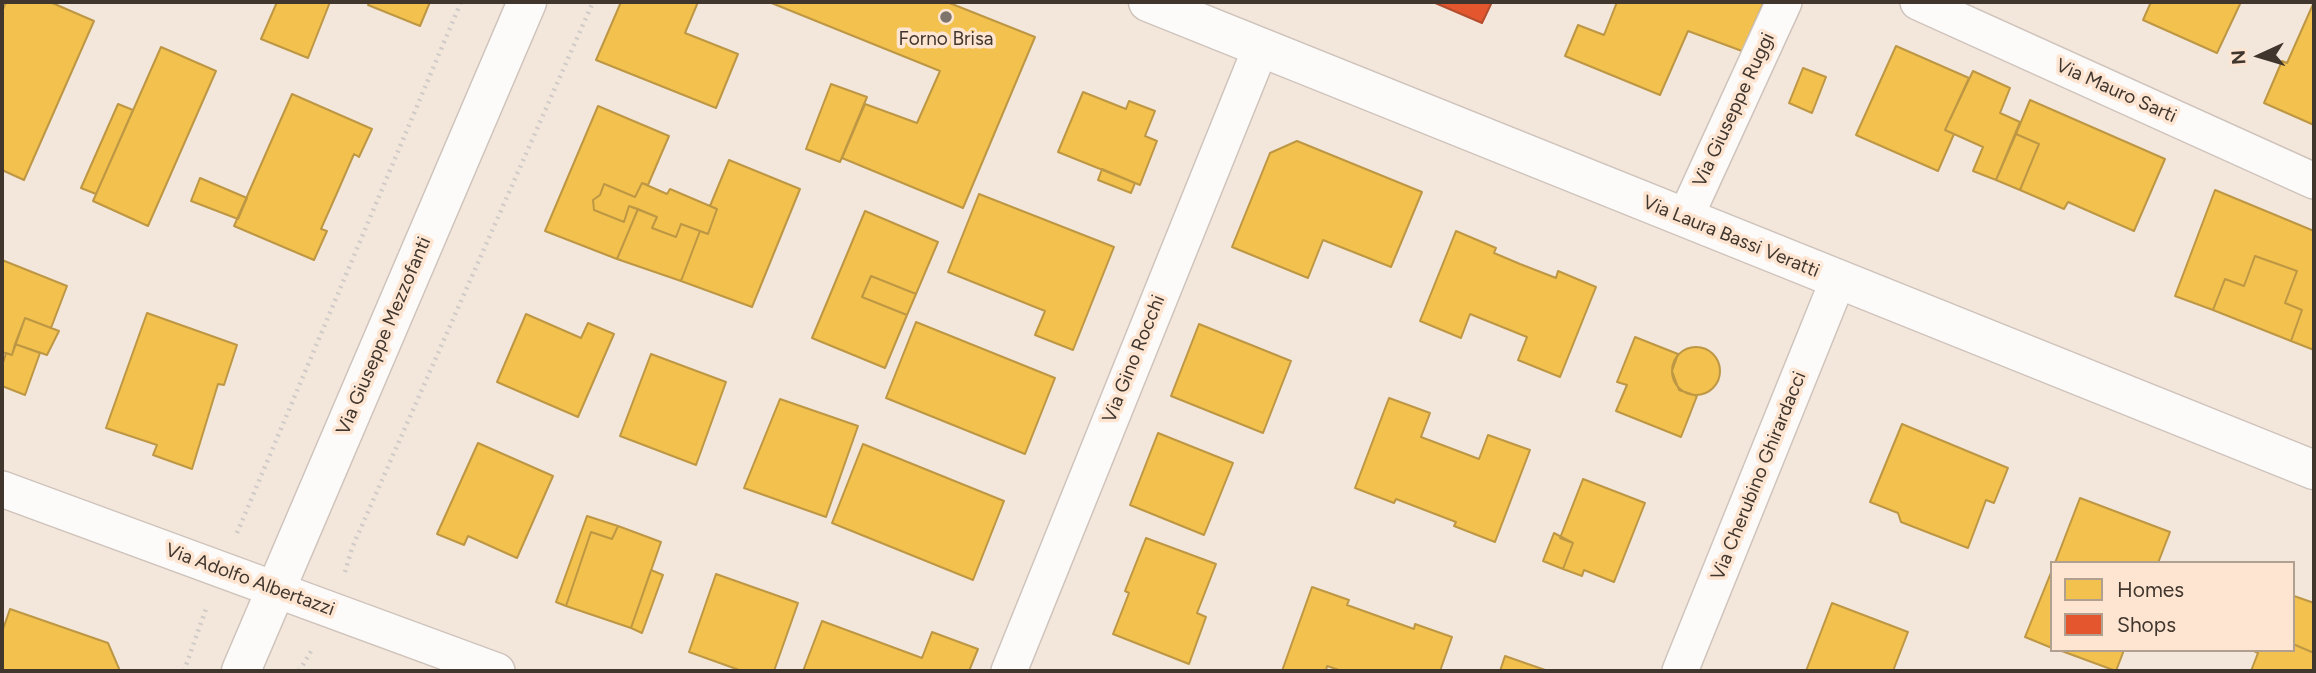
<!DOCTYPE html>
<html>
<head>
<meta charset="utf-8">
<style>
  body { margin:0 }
  #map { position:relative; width:2316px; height:673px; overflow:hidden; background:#f3e6db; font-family:Figtree,sans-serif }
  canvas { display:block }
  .frame { position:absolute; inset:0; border:4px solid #40362e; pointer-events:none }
  .legend { position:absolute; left:2050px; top:561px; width:245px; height:91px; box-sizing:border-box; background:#fde5d1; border:2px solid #b19f90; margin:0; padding:9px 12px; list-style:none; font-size:21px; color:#40362e }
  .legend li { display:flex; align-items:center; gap:14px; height:35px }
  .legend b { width:35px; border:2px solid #b19f90 }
  .north { position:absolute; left:2225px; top:21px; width:70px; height:70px; -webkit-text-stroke:5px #fde5d1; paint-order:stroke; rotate:266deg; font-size:19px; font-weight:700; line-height:28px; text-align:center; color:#40362e }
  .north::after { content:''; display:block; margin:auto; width:24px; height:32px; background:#40362e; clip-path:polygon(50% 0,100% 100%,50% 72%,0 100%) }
</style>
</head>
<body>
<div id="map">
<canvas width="2316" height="673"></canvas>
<div class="frame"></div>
<ul class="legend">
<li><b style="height:19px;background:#f2c14e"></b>Homes</li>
<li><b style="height:19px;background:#e4572e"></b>Shops</li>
</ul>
<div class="north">N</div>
</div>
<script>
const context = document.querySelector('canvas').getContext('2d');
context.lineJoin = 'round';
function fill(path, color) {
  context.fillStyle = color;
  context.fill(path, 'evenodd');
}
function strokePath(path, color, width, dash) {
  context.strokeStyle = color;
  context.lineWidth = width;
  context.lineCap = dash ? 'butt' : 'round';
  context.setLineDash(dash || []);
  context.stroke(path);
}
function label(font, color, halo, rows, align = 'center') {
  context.font = font + ' Figtree,sans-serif';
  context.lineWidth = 7;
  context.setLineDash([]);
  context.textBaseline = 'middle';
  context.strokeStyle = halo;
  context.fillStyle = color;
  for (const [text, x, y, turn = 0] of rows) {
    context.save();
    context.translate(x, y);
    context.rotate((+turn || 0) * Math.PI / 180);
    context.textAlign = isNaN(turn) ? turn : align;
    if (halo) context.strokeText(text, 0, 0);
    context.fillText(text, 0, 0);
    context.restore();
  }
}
const homes = new Path2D(`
  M6,2h44l44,19 -70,159 -22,-10v-158z
  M277,2h53l-22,56 -47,-19z
  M370,2h60l-10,24 -52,-21z
  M621,2h77l-13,31 53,21 -22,54 -120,-48z
  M769,2h178l88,35 -72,171 -121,-50 23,-54 52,19 23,-52z
  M1617,2h147l-22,49 -54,-20 -28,64 -95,-39 13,-31 26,10z
  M2151,2h90l-24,51 -74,-33z
  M2314,2v123l-50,-22 18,-42 5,2z
  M1896,46l73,32 -24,52 9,4 -16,37 -82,-36z
  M161,47l55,24 -68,155 -55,-25z
  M1803,68l23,9 -14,36 -23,-10z
  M1973,71l37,17 -10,25 20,9 -24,58 -23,-9 10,-24 -38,-17z
  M831,84l36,13 -27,65 -34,-13z
  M1083,92l43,17 3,-8 26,10 -10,25 12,5 -17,44 -82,-33z
  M292,94l80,35 -13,28 -5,-3 -17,39 -16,36 6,2 -13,29 -80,-34z
  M2030,100l135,59 -31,72 -66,-29 -4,7 -44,-19 19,-46 -23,-10z
  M118,104l15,6 -37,84 -15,-6z
  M598,106l71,30 -21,49 -6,-2 -7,14 -31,-13 -4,11 -7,5 1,10 30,12 5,-16 9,3 -21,50 -72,-28z
  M2016,134l23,10 -19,46 -24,-10z
  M1297,141l125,51 -31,75 -68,-27 -15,38 -76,-31 38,-94z
  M729,160l71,29 -48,118 -71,-26 19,-50 8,3 9,-25 -7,-3z
  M1102,169l33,14 -4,10 -33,-13z
  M200,178l47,20 -9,21 -47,-18z
  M642,183l25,11 3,-5 47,20 -9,25 -27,-10 -5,13 -24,-9 5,-11 -28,-11 -5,16 -30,-12 -1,-10 7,-5 4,-11 31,13z
  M2215,190l99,41v119l-23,-9 11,-31 -17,-7 12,-32 -42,-15 -11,30 -19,-7 -12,31 -38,-14z
  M979,194l135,53 -41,103 -38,-15 10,-24 -97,-39z
  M638,209l19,8 -5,11 24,9 5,-13 19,7 -19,50 -64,-22z
  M865,211l73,31 -22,52 -45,-18 -9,21 45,18 -22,53 -73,-30z
  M1456,231l40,17 -2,5 26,11 36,14 2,-7 38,16 -36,90 -42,-17 9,-23 -57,-23 -9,24 -41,-17z
  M2255,256l42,15 -12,32 17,7 -11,31 -78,-31 12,-31 19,7z
  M2,260l65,26 -16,42 -26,-10 -13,37 -10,-3z
  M871,276l45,18 -9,21 -45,-18z
  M147,313l90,32 -13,40 -6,-1 -26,85 -39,-14 4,-10 -51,-17z
  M526,314l55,24 7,-15 26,11 -36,83 -81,-35z
  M25,318l34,13 -12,24 -32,-11z
  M916,322l139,56 -30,76 -139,-56z
  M1199,324l92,37 -28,72 -92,-37z
  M1635,337l43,17 -6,17 7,19 18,6 -16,41 -65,-26 11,-26 -10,-3z
  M15,344l25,9 -15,42 -23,-9v-20l4,-13 6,2z
  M1672 371a24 24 0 1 1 48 0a24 24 0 1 1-48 0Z
  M651,354l75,28 -30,83 -76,-29z
  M1389,398l41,15 -9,24 58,22 9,-24 42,15 -35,92 -41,-16 2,-4 -60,-23 -2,4 -39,-15z
  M780,399l78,27 -32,91 -82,-29z
  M1902,424l106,44 -14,35 -8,-3 -18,48 -67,-26 -3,-9 -28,-11z
  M1158,433l75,30 -29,72 -74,-30z
  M478,443l75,33 -36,82 -49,-22 -4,9 -27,-11z
  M863,444l141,57 -31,79 -141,-57z
  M1583,479l62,24 -31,79 -30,-12 -2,6 -19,-7 10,-26 -13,-5z
  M2080,498l90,34 -12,31h-103z
  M587,516l31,10 -6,13 -21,-7 -25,74 -10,-4z
  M618,526l43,16 -30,86 -65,-22 25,-74 21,7z
  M1554,533l19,10 -10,26 -20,-8z
  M1146,538l70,26 -19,49 9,4 -17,47 -76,-30 16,-41 -4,-2z
  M651,570l12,5 -21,58 -11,-5z
  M2052,570v78l-27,-11z
  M716,574l82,29 -24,68h-32l-53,-19z
  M1312,587l37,13 -2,5 67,24 1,-5 37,13 -12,34h-98l-15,-5 -1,5h-44z
  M2294,596l20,7v50l-21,-9z
  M1832,603l76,29 -15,39h-87z
  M10,609l98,34 12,28h-118v-39z
  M822,621l100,37 10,-26 46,17 -9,22h-166z
  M2293,644l21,9v18h-63l7,-18 -6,-3h41z
  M2059,650h65l-8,21z
  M1505,656l43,15h-48z`);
fill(homes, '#f2c14e');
strokePath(homes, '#bd9744', 2);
const shops = new Path2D(`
  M1433,2h59l-10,21z`);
fill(shops, '#e4572e');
strokePath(shops, '#b34d2e', 2);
const street = new Path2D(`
  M1918,2l396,179
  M1685,218l99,-216
  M2,489l495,182
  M1009,671l252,-624
  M1680,671l158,-391`);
const secondary = new Path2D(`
  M1148,2l1166,468
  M241,671l286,-669`);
strokePath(street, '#cfc4bc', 38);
strokePath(secondary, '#cfc4bc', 41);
strokePath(new Path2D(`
  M237,533l224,-531
  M345,572l7,-24 241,-546
  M184,671l23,-65
  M299,671l14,-23`), '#d0cbc8', 4.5, [2, 5]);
strokePath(street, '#fdfbfa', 35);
strokePath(secondary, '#fdfbfa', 38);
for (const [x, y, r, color] of [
  [946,17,7,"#7f746b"]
]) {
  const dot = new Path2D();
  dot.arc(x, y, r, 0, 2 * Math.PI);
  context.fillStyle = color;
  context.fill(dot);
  strokePath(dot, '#fde5d1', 2.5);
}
label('19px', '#40362e', '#fde5d1', [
  ["Forno Brisa",946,39]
]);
label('19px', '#40362e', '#fde5d1', [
  ["Via Mauro Sarti",2116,91,24],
  ["Via Giuseppe Ruggi",1734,110,-65],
  ["Via Laura Bassi Veratti",1731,237,22],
  ["Via Giuseppe Mezzofanti",384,336,-67],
  ["Via Gino Rocchi",1134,359,-68],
  ["Via Cherubino Ghirardacci",1759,476,-68],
  ["Via Adolfo Albertazzi",250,580,20]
]);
</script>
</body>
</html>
